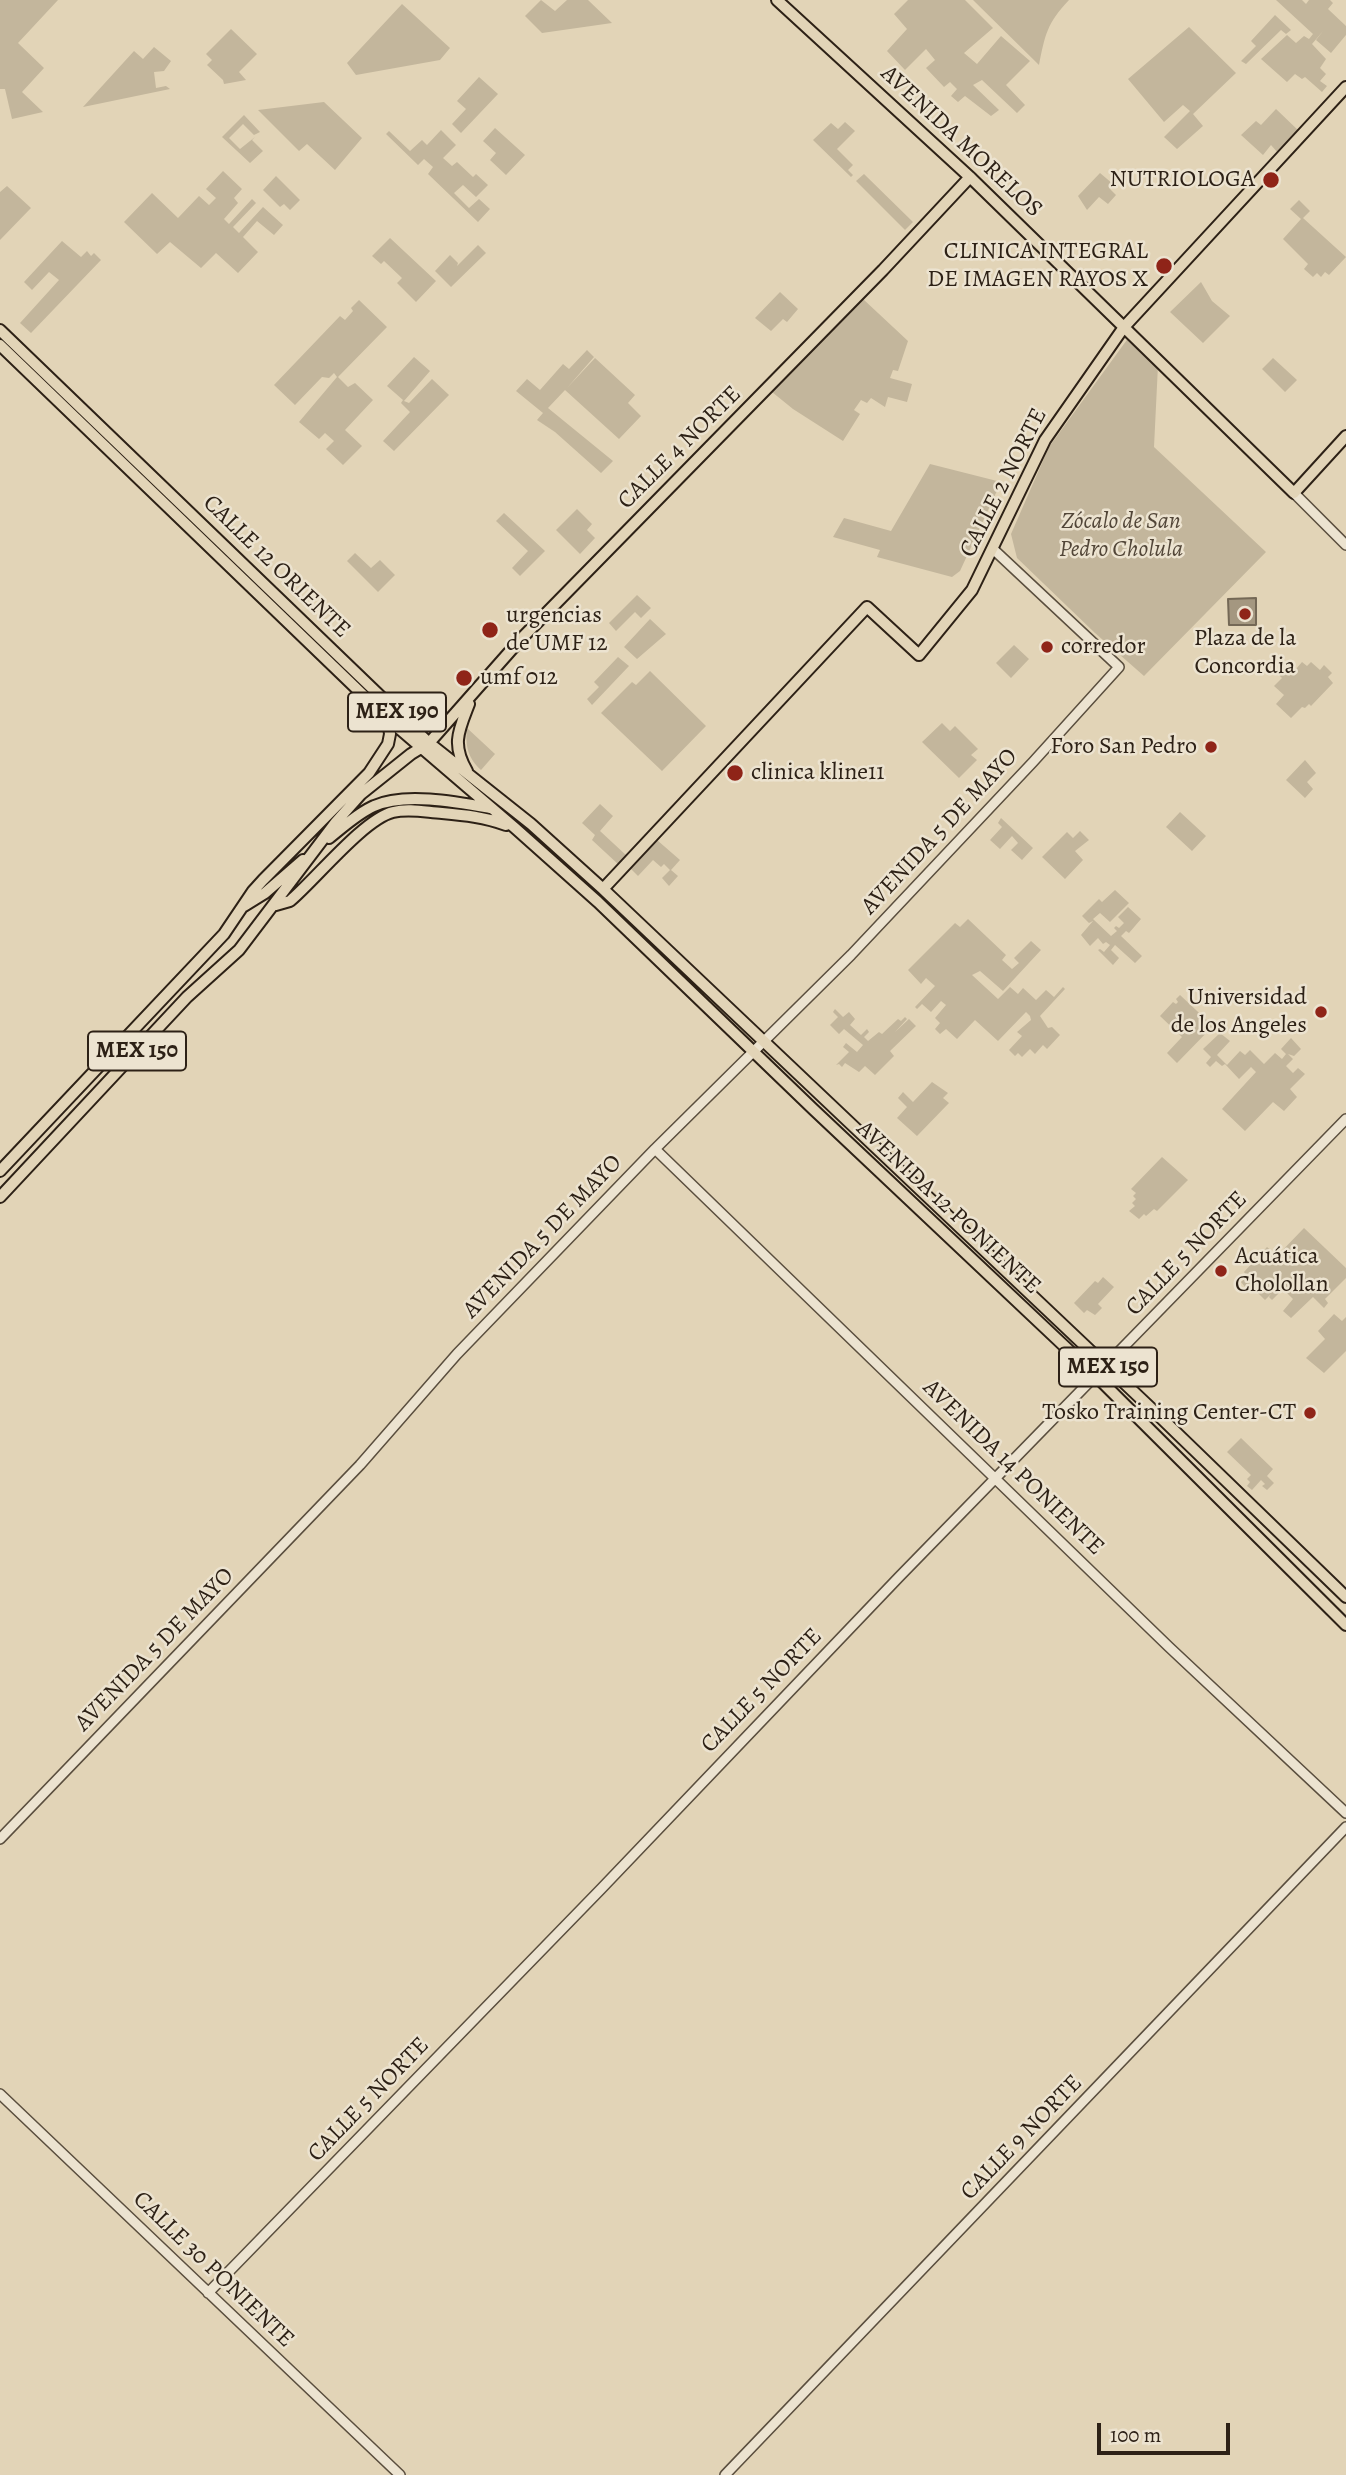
<!DOCTYPE html>
<html>
<head>
<meta charset="utf-8">
<style>
  body { margin:0 }
  #map { position:relative; width:1346px; height:2475px; overflow:hidden; background:#e2d4b7; font-family:Alegreya,serif }
  canvas { display:block }
  .scale { position:absolute; left:1097px; top:2423px; width:133px; height:32px; box-sizing:border-box; border:4px solid #2d2116; border-top:0; padding-left:9px; font-size:21px; line-height:24px; white-space:nowrap; color:#2d2116; -webkit-text-stroke:5px #ece3d0; paint-order:stroke }
</style>
</head>
<body>
<div id="map">
<canvas width="1346" height="2475"></canvas>
<div class="scale">100 m</div>
</div>
<script>
const context = document.querySelector('canvas').getContext('2d');
context.lineJoin = 'round';
function fill(path, color) {
  context.fillStyle = color;
  context.fill(path, 'evenodd');
}
function strokePath(path, color, width, dash) {
  context.strokeStyle = color;
  context.lineWidth = width;
  context.lineCap = dash ? 'butt' : 'round';
  context.setLineDash(dash || []);
  context.stroke(path);
}
function label(font, color, halo, rows, align = 'center') {
  context.font = font + ' Alegreya,serif';
  context.lineWidth = 5;
  context.setLineDash([]);
  context.textBaseline = 'middle';
  context.strokeStyle = halo;
  context.fillStyle = color;
  for (const [text, x, y, turn = 0] of rows) {
    context.save();
    context.translate(x, y);
    context.rotate((+turn || 0) * Math.PI / 180);
    context.textAlign = isNaN(turn) ? turn : align;
    if (halo) context.strokeText(text, 0, 0);
    context.fillText(text, 0, 0);
    context.restore();
  }
}
fill(new Path2D(`
  M0,0h58l-40,43 26,25 -22,24 21,20 -31,7 -7,-30h-5z
  M541,0l14,11 12,-11h21l24,23 -70,10 -17,-17z
  M908,0h57l28,28 -29,25 13,11 24,-28 29,25 -24,24 19,20 -8,8 -35,-33 -9,5 26,25 -8,6 -26,-20 -7,6 -7,-6 6,-7 -7,-7 -6,5 -18,-19 9,-8 -9,-11 -21,21 -18,-19 20,-22 -13,-15z
  M973,0h96c-22,23 -24,35 -30,65z
  M1276,0h26l4,4 3,-4h21l3,3 -5,6 18,17v9l-15,18 -15,-13 7,-9 -11,13 14,15 -6,9 6,6 -6,7 7,5 -5,6 -17,-15 -3,2 -7,-5 -8,8 -26,-23 26,-24 9,8 8,-7 5,3 4,-5z
  M402,4l48,44 -10,12 -84,15 -9,-12z
  M1275,15l16,15 -5,4 -5,-4 -35,34 -5,-3 15,-15 -5,-5z
  M1189,27l47,46 -43,41 10,12 -26,23 -13,-12 26,-26 -7,-6 -19,17 -36,-43z
  M231,29l26,25 -18,18 7,8 -22,4 -1,-4 -16,-15 5,-5 -6,-6z
  M154,47l17,14 -7,10 -10,1 2,16 10,-2 4,3 -87,18 51,-56 9,8z
  M479,77l19,17 -37,39 -9,-9 14,-15 -9,-8z
  M324,102l38,36 -27,32 -28,-26 -8,7 -41,-41z
  M1276,109l24,23 -22,21 -7,-8 -8,10 -22,-20 15,-14 5,4z
  M244,115l16,17 -6,3 -11,-11 -14,14 11,11 15,-12 -3,3 11,11 -13,12 -28,-26z
  M845,122l10,9 -18,18 16,16 -5,5 5,5 -2,2 -38,-37 18,-17 7,6z
  M495,128l30,27 -19,20 -16,-15 6,-7 -13,-12z
  M441,130l15,15 -13,13 9,8 5,-4 16,15 3,-3 12,11 -12,12 -13,-12 -9,8 15,15 10,-9 11,10 -12,13 -50,-48 5,-7 -9,-8 -6,6 -32,-31 3,-3 21,20 12,-11 5,5z
  M223,171l19,18 -8,9 4,5 -14,16 5,5 23,-25 4,4 -23,24 6,6 24,-26 20,18 -9,10 -17,-14 -14,16 15,15 -20,21 -22,-20 -15,15 -31,-26 -13,12 -33,-32 28,-29 26,25 21,-22 10,9 7,-7 -10,-9z
  M1100,173l13,11 -3,5 6,6 -8,9 -9,-7 -12,13 -9,-14z
  M864,174l49,48 -8,8 -49,-49z
  M276,176l24,24 -10,10 -6,-6 -4,3 -17,-17z
  M7,186l24,22 -31,32v-48z
  M1299,200l11,11 -7,7 43,39 -17,18 -4,-3 -4,5 -4,-4 -4,4 -9,-8 4,-5 -25,-25 18,-20 -11,-10z
  M390,238l46,43 -20,21 -19,-19 5,-5 -18,-17 -3,3 -9,-8z
  M62,241l19,16 6,-6 4,5 3,-3 7,7 -70,73 -11,-10 39,-43 -10,-8 -17,18 -8,-8z
  M478,245l8,8 -35,34 -16,-16 15,-16 8,8 -1,3z
  M1201,282l11,19 18,15 -27,27 -33,-31z
  M780,292l18,17 -11,13 -4,-3 -12,12 -16,-13z
  M863,299l45,42 -10,30 -5,-1 -3,8 22,6 -5,18 -19,-5 -3,10 -14,-9 -4,5 -6,-3 -7,10 6,4 -17,27 -50,-32 -21,-17z
  M359,300l28,27 -49,50 10,10 7,-4 18,17 -28,30 17,16 -19,19 -17,-16 8,-8 -9,-8 -6,6 -20,-17 38,-45 -3,-4 -5,5 -7,-1 -27,28 -21,-20 66,-69 5,4 8,-9 -2,-3z
  M1129,337l29,28 -4,82 112,105 -122,124 -49,-43 -78,-75 -6,-24 38,-87z
  M587,350l7,7 -27,31 28,-30 40,37 -7,8 13,13 -22,23 -54,-49 -17,18 65,53 -12,12 -46,-41 -18,-12 6,-7 -27,-22 11,-12 13,11 23,-26 6,5z
  M414,357l16,14 -26,30 5,2 23,-24 17,16 -55,56 -11,-10 27,-29 -9,-9 2,-3 -16,-14z
  M1273,358l24,22 -12,12 -23,-23z
  M930,464l71,18 -41,89 -8,6 -75,-20 3,-7 -47,-13 11,-19 47,13z
  M577,509l15,15 -5,6 8,8 -15,16 -24,-24z
  M504,513l41,38 -25,25 -8,-8 16,-17 -32,-30z
  M355,553l16,15 9,-8 15,15 -17,17 -31,-31z
  M637,595l14,13 -10,10 -6,-6 -19,19 -7,-8z
  M650,619l16,15 -29,25 -13,-12z
  M1014,645l15,14 -18,19 -15,-15z
  M618,657l11,9 -37,39 -5,-6 12,-12 -5,-5z
  M1302,662l5,4 4,-4 9,8 4,-5 8,8 -4,4 5,6 -22,23 -2,-2 -4,4 -3,-1 -11,11 -15,-14 8,-9 -10,-9 8,-8 -7,-7 6,-6 3,3 6,-5 6,6z
  M650,671l56,55 -44,45 -61,-58 31,-31 4,3z
  M942,723l8,8 5,-5 23,23 -7,6 6,5 -18,18 -37,-36z
  M467,728l28,26 -14,16c-13,-12 -16,-24 -14,-42z
  M1305,760l11,13 -9,9 6,7 -8,9 -19,-18z
  M600,804l13,12 -13,15 27,25 -8,9 -27,-25 3,-5 -13,-12z
  M1180,812l26,24 -14,15 -26,-24z
  M1001,818l32,30 -11,12 -11,-10 7,-7 -6,-7 -12,13 -10,-9 12,-13 -4,-4z
  M1080,831l9,9 -14,11 8,9 -18,19 -23,-22 25,-25 6,6z
  M657,840l23,20 -9,10 7,6 -9,10 -7,-8 8,-8 -6,-6 -3,3 -8,-7 -15,16 -8,-8z
  M1115,890l14,13 -19,19 -10,-9 -7,6 18,17 6,-5 -3,-3 2,-2 3,2 5,-5 -6,-6 10,-10 13,12 -12,14 -3,-2 -5,5 21,20 -7,7 -20,-18 -4,5 8,8 -6,7 -15,-15 2,-1 4,3 6,-7 -4,-3 -3,2 -5,-6 -8,8 -9,-11 12,-14 -4,2 -7,-7 17,-17 3,3z
  M968,919l38,36 -4,5 10,9 7,-6 -5,-5 17,-17 10,9 -38,41 -23,-20 -8,4 26,24 12,-12 8,7 5,-6 13,12 10,-10 8,7 9,-10 2,2 -25,27 8,12 4,-1 8,8 -13,14 -4,-4 -8,9 -5,-5 -8,8 -4,-4 -3,3 -6,-6 13,-14 -5,-4 14,-12 -1,-4 -4,-4 -28,29 -23,-21 -18,19 -11,-10 -6,5 -5,-5 5,-6 -5,-5 11,-13 -5,-4 -10,11 -9,-8 -5,5 -2,-2 20,-21 -9,-8 -5,6 -13,-14 47,-47 5,4z
  M1180,995l33,31 -36,37 -10,-10 15,-16 -22,-21 13,-14 3,2 2,-2 -2,-3z
  M835,1009l8,8 6,-5 6,7 -5,6 11,10 6,-6 2,3 -5,5 4,4 11,-9 3,2 16,-15 3,2 4,-4 2,2 -12,13 14,-13 7,7 -26,25 4,5 -19,19 -10,-9 -6,6 -14,-9 -3,4 -3,-3 -3,1 13,-13 -6,-5 3,-4 11,9 6,-7 -19,-16 -5,5 -9,-9 8,-8 -5,-5z
  M1220,1033l10,8 -13,14 10,10 13,-14 5,4 5,-5 14,14 11,-11 7,6 4,-5 -5,-5 10,-11 10,11 -7,7 -6,-2 5,5 -7,7 7,7 5,-5 7,6 -15,15 7,8 -13,14 -11,-9 -28,29 -23,-22 34,-37 -5,-5 -12,12 -14,-15 -3,2 -6,-5 -6,6 -4,-4 5,-6 -8,-8z
  M932,1082l16,11 -5,5 6,5 -32,33 -20,-18 10,-11 -9,-9 5,-6 10,10z
  M1162,1157l26,23 -31,31 -3,-2 -8,7 -2,-2 -5,5 -10,-8 6,-5 -3,-3 4,-4 -3,-3 3,-3 -5,-4z
  M1304,1228l42,40v10l-21,21 3,4 -4,5 -11,-11 -22,21 -8,-7 10,-12 -10,-10 -11,11 -3,-3 2,-3 -6,6 -15,-15 -4,3 -5,-6 6,-6 -3,-4 23,-25 10,9z
  M1103,1277l11,10 -16,17 4,4 -7,7 -8,-5 -3,3 -10,-10 21,-22 3,2z
  M1334,1314l8,7 4,-4v34l-22,22 -18,-15 19,-19 -7,-8z
  M1241,1438l32,31 -6,7 7,7 -7,7 -5,-4 3,-2 -4,-4 -9,10 -5,-4 3,-4 -3,-3 4,-4 -24,-23z`), '#c3b69c');
const water = new Path2D(`
  M1256,598v27h-27l-1,-26z`);
fill(water, '#a49780');
strokePath(water, '#746856', 2);
const minor = new Path2D(`
  M1294,493l52,52
  M655,1149l514,498 177,166
  M0,1839l360,-374 97,-111 198,-205 196,-194 182,-193 86,-95 -126,-118
  M0,2094l400,381
  M208,2293l393,-404 298,-312 447,-458
  M725,2475l621,-648`);
const major = new Path2D(`
  M777,0l195,179 322,314 52,-57
  M0,330l429,413 102,81 72,65 554,525 189,183
  M0,345l388,374 127,109 83,74 215,207 282,266 251,250
  M467,771c-16,-27 -8,-41 2,-67
  M329,838c14,-11 29,-25 45,-32 30,-14 83,-4 116,2
  M603,889l264,-282 52,48 53,-65 73,-150 79,-113 222,-240
  M276,905l14,-4c26,-22 74,-82 103,-89 16,-4 33,0 49,1 22,2 43,4 64,12
  M244,906l21,-13 38,-33
  M0,1171l224,-237 29,-43 10,-11 106,-107 19,-29 2,-10 -2,-15
  M0,1197l187,-200 52,-47 97,-128 25,-28 50,-40 18,-11 91,-103 363,-370 87,-93`);
strokePath(minor, '#5a4e3e', 12);
strokePath(major, '#2d2116', 14);
strokePath(minor, '#ece3d0', 9);
strokePath(major, '#e2d4b7', 10);
for (const [x, y, r, color] of [
  [1271,180,9,"#8f2418"],
  [1164,266,9,"#8f2418"],
  [1245,614,7,"#8f2418"],
  [490,630,9,"#8f2418"],
  [1047,647,7,"#8f2418"],
  [464,678,9,"#8f2418"],
  [1211,747,7,"#8f2418"],
  [735,773,9,"#8f2418"],
  [1321,1012,7,"#8f2418"],
  [1221,1271,7,"#8f2418"],
  [1310,1413,7,"#8f2418"]
]) {
  const dot = new Path2D();
  dot.arc(x, y, r, 0, 2 * Math.PI);
  context.fillStyle = color;
  context.fill(dot);
  strokePath(dot, '#ece3d0', 2.5);
}
for (const [x, y, w] of [
  [397,712,98],
  [137,1051,98],
  [1108,1367,98]
]) {
  const box = new Path2D();
  box.roundRect(x - w / 2, y - 19.5, w, 39, 5);
  context.fillStyle = '#ece3d0';
  context.fill(box);
  strokePath(box, '#2d2116', 2);
}
label('bold 23px', '#2d2116', null, [
  ["MEX 190",397,712],
  ["MEX 150",137,1051],
  ["MEX 150",1108,1367]
]);
label('24px', '#2d2116', '#ece3d0', [
  ["AVENIDA MORELOS",961,142,43],
  ["CALLE 4 NORTE",680,448,-45],
  ["CALLE 2 NORTE",1004,483,-63],
  ["CALLE 12 ORIENTE",276,567,44],
  ["AVENIDA 5 DE MAYO",940,832,-47],
  ["AVENIDA 12 PONIENTE",948,1208,43],
  ["AVENIDA 5 DE MAYO",543,1237,-46],
  ["CALLE 5 NORTE",1187,1254,-46],
  ["AVENIDA 14 PONIENTE",1013,1468,44],
  ["AVENIDA 5 DE MAYO",155,1650,-46],
  ["CALLE 5 NORTE",762,1691,-46],
  ["CALLE 5 NORTE",369,2100,-46],
  ["CALLE 9 NORTE",1022,2138,-46],
  ["CALLE 30 PONIENTE",213,2270,44]
]);
label('24px', '#2d2116', '#ece3d0', [
  ["NUTRIOLOGA",1255,180],
  ["CLINICA INTEGRAL",1148,252],
  ["DE IMAGEN RAYOS X",1148,280],
  ["urgencias",506,616,"left"],
  ["de UMF 12",506,644,"left"],
  ["Plaza de la",1245,639,"center"],
  ["Concordia",1245,667,"center"],
  ["corredor",1061,647,"left"],
  ["umf 012",480,678,"left"],
  ["Foro San Pedro",1197,747],
  ["clinica kline11",751,773,"left"],
  ["Universidad",1307,998],
  ["de los Angeles",1307,1026],
  ["Acuática",1235,1257,"left"],
  ["Cholollan",1235,1285,"left"],
  ["Tosko Training Center-CT",1296,1413]
], 'right');
label('italic 24px', '#524638', '#ece3d0', [
  ["Zócalo de San",1121,522],
  ["Pedro Cholula",1121,550]
]);
</script>
</body>
</html>
